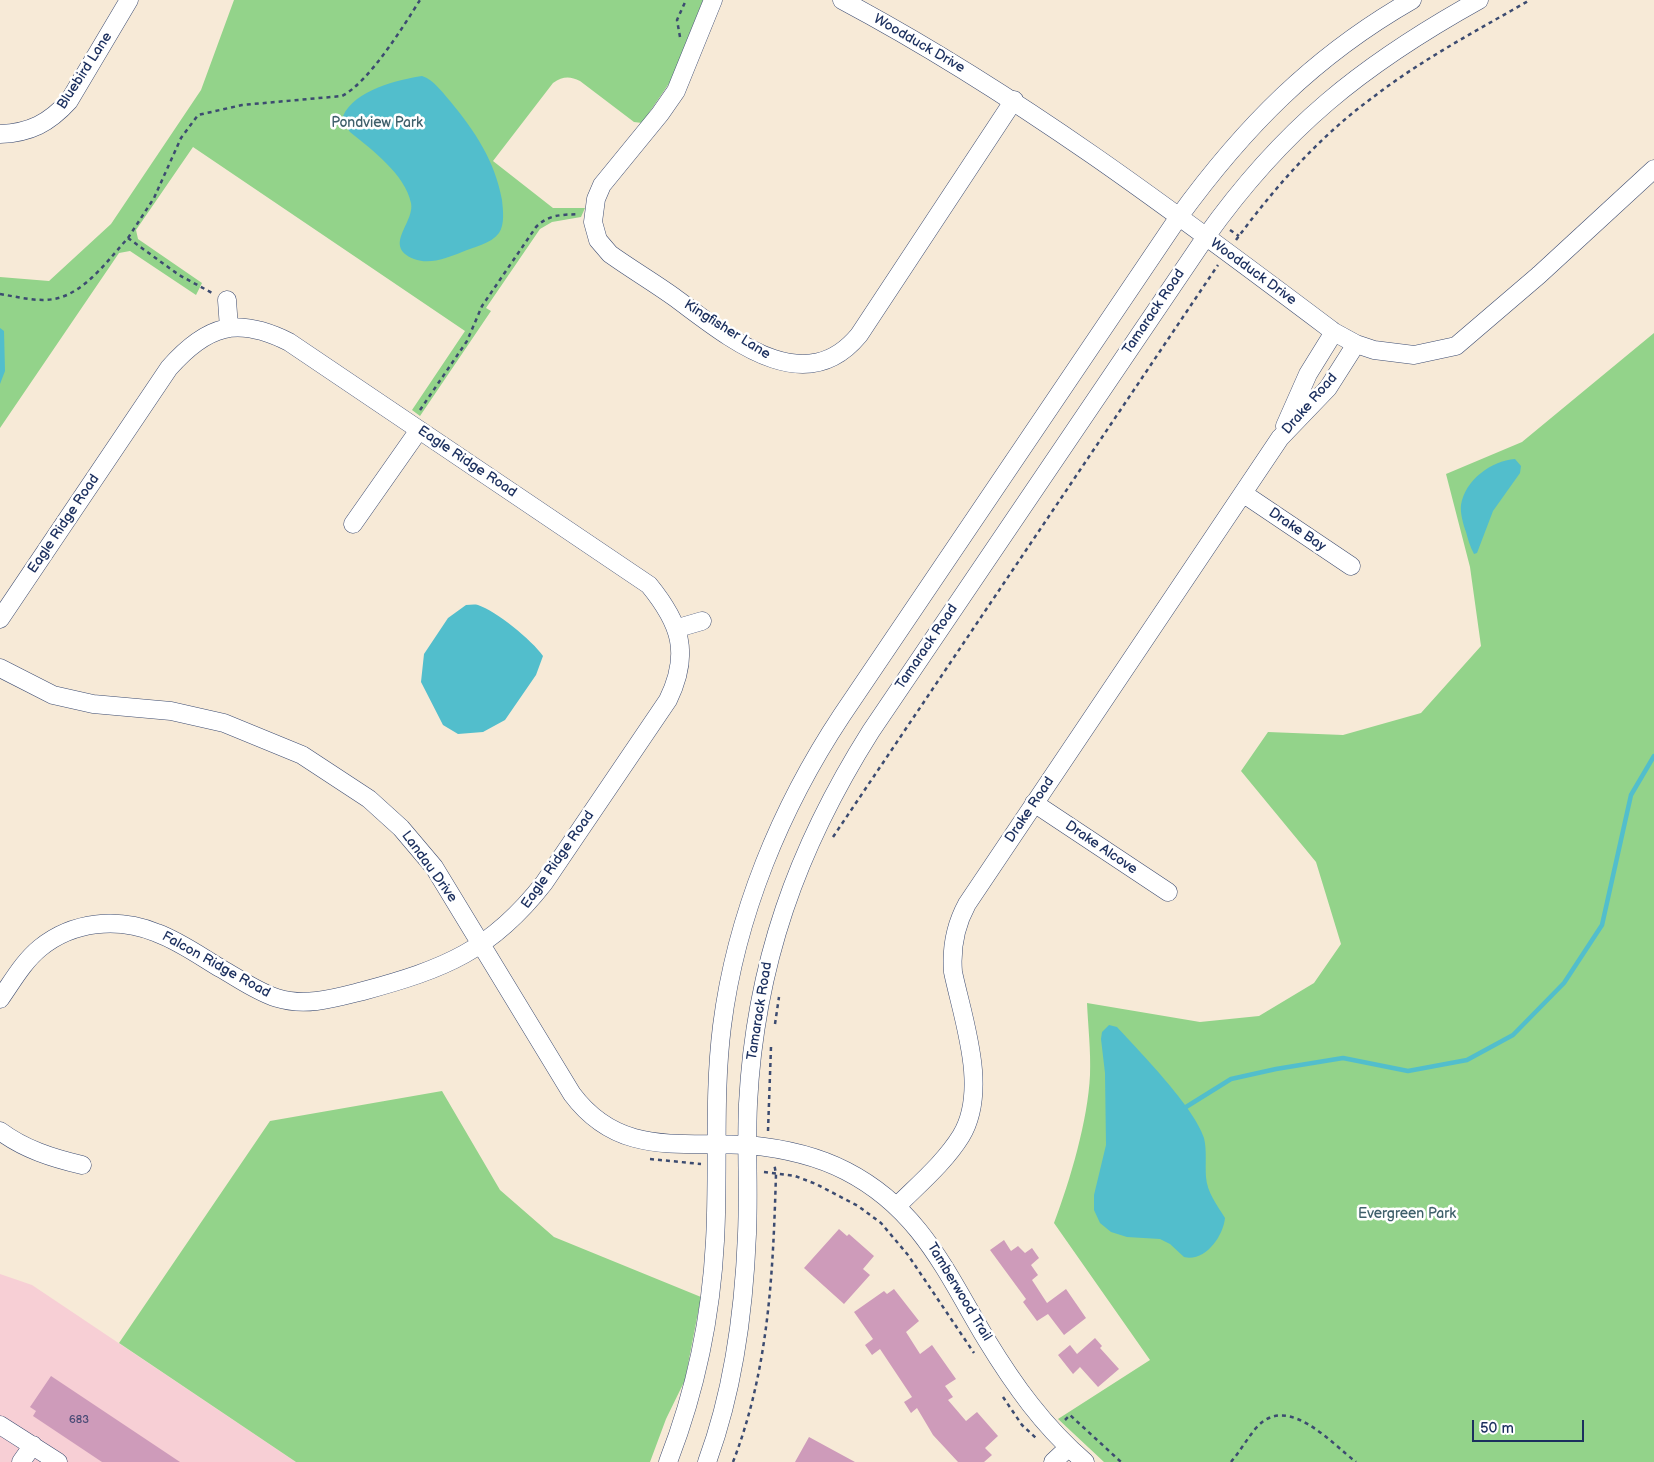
<!DOCTYPE html>
<html>
<head>
<meta charset="utf-8">
<style>
  body { margin:0 }
  #map { position:relative; width:1654px; height:1462px; overflow:hidden; background:#f7ead7; font-family:"Balsamiq Sans",sans-serif }
  canvas { display:block }
  .scale { position:absolute; left:1472px; top:1420px; width:112px; height:22px; box-sizing:border-box; border:2px solid #1b2f5e; border-top:0; padding-left:6px; font-size:15px; line-height:18px; white-space:nowrap; color:#1b2f5e; -webkit-text-stroke:4px #fff; paint-order:stroke }
</style>
</head>
<body>
<div id="map">
<canvas width="1654" height="1462"></canvas>
<div class="scale">50 m</div>
</div>
<script>
const context = document.querySelector('canvas').getContext('2d');
context.lineJoin = 'round';
function fill(path, color) {
  context.fillStyle = color;
  context.fill(path, 'evenodd');
}
function strokePath(path, color, width, dash) {
  context.strokeStyle = color;
  context.lineWidth = width;
  context.lineCap = dash ? 'butt' : 'round';
  context.setLineDash(dash || []);
  context.stroke(path);
}
function label(font, color, halo, rows, align = 'center') {
  context.font = font + ' "Balsamiq Sans",sans-serif';
  context.lineWidth = 5;
  context.setLineDash([]);
  context.textBaseline = 'middle';
  context.strokeStyle = halo;
  context.fillStyle = color;
  for (const [text, x, y, turn = 0] of rows) {
    context.save();
    context.translate(x, y);
    context.rotate((+turn || 0) * Math.PI / 180);
    context.textAlign = isNaN(turn) ? turn : align;
    if (halo) context.strokeText(text, 0, 0);
    context.fillText(text, 0, 0);
    context.restore();
  }
}
fill(new Path2D(`
  M0,1274l32,11 264,177h-296z`), '#f7cfd5');
fill(new Path2D(`
  M234,0h469l-33,82 -28,41 -8,-1 -54,-41c-10,-5 -17,-5 -27,2l-60,78 60,47h32l-4,9 -29,5 -12,7 -54,79 5,3 -71,105 -8,-6 53,-79 -272,-184 -57,83 2,9 64,44 -6,12 -66,-44 -11,2 -119,175v-151l49,4 62,-57 90,-134z
  M1654,333v1129h-550l-46,-43 92,-59 -96,-137c16,-42 34,-103 36,-148 1,-24 -2,-49 -3,-72l113,19 59,-6 55,-33 27,-39 -25,-82 -75,-91 27,-39 75,3 78,-22 60,-67 -11,-79 -24,-93 76,-32z
  M442,1091l58,99 54,47 147,60 -16,83 -19,39 -16,43h-354l-177,-119 151,-222z`), '#93d38a');
fill(new Path2D(`
  M422,76c12,4 20,16 28,25 25,30 45,60 52,99 1,10 3,24 -3,33 -8,11 -26,14 -37,19 -15,6 -32,13 -48,7 -32,-13 1,-36 -3,-56 -6,-29 -39,-53 -61,-71l-5,-7 -2,-9c12,-26 54,-36 79,-40z
  M0,328l4,3 1,40 -5,13z
  M1515,459l6,7 -1,7 -27,38 -16,42 -3,1c-4,-7 -6,-15 -8,-22 -3,-8 -6,-20 -5,-27 4,-25 30,-44 54,-46z
  M466,605c4,0 8,-1 12,0 18,6 54,35 65,51l-7,19 -31,45 -22,12 -25,2 -15,-9 -22,-43 3,-28 24,-36z
  M1109,1025l8,2c23,25 78,81 87,111 3,12 1,27 2,39 1,15 11,28 19,41 -2,19 -20,44 -41,39l-14,-13 -10,-5 -33,-2 -16,-5 -11,-9 -6,-13v-15l12,-50 -1,-72 -4,-34 1,-7z`), '#52becc');
strokePath(new Path2D(`
  M1186,1107l45,-28 45,-10 67,-11 65,13 59,-11 46,-25 51,-52 38,-58 29,-130 23,-39`), '#52becc', 4.5);
fill(new Path2D(`
  M839,1229l8,7 2,-2 25,22 -11,13 7,6 -26,29 -40,-36z
  M1004,1240l7,11 7,-5 7,7 7,-5 7,10 -8,7 7,10 -6,5 15,23 19,-14 20,29 -22,17 -16,-21 -11,7 -14,-19 3,-3 -36,-49z
  M894,1289l25,32 -13,11 14,22 12,-9 24,34 -11,7 8,11 -5,3 18,21 11,-9 21,24 -13,12 7,7 -8,7h-26l-25,-27 -16,-27 -6,5 -7,-11 8,-5 -32,-48 -8,6 -7,-10 8,-6 -19,-27 30,-21 3,3z
  M1095,1338l7,8 -2,2 19,21 -21,18 -18,-20 -7,7 -15,-19 12,-10 7,9z
  M51,1376l129,86h-78l-69,-46 3,-5 -6,-4z
  M809,1437l46,25h-60z`), '#ce9bba');
const minor = new Path2D(`
  M713,0l-37,91 -16,23 -58,71 -6,14 -3,23 5,18 12,14c21,15 43,28 64,43 52,38 129,106 185,38l155,-235
  M842,0c175,93 334,213 492,332l22,12 18,6 40,5 42,-9 83,-71 115,-106
  M0,134c30,-1 49,-11 69,-33l60,-101
  M227,300l2,28
  M1285,426l23,-52 26,-42
  M1244,494l107,72
  M353,524l66,-94
  M0,619l169,-251c38,-43 68,-52 120,-26l360,243c31,38 42,68 19,115l-124,183c-53,68 -100,86 -181,108 -28,7 -57,16 -86,7 -20,-6 -39,-20 -57,-30 -20,-12 -41,-27 -63,-35 -39,-16 -84,-12 -117,15 -17,14 -28,34 -40,51
  M678,628l24,-7
  M0,668l53,27 40,9 78,7 53,12 78,32 67,44 32,29 33,39 138,227c47,63 107,47 176,51 32,3 69,11 98,26 74,38 100,101 140,168 28,46 58,88 99,123
  M1034,803l134,89
  M0,1131c24,18 52,27 82,34
  M897,1206c22,-22 48,-44 64,-70 28,-46 2,-116 -8,-164 -2,-25 2,-46 14,-68l313,-466 48,-50 28,-44
  M0,1425l58,37
  M21,1462l12,-17
  M668,1462c28,-72 43,-144 47,-221 4,-72 -2,-143 7,-215 14,-111 59,-219 120,-311l336,-497c66,-91 136,-162 234,-218
  M707,1462c27,-73 37,-151 40,-228 2,-44 -1,-87 1,-130 7,-139 49,-256 123,-373l334,-493c78,-110 157,-173 274,-238
  M1053,1462l15,-14`);
strokePath(minor, '#3c4b70', 19);
strokePath(new Path2D(`
  M680,37l-3,-17 9,-20
  M1230,230l9,6
  M128,238l26,-40 27,-60 17,-23 44,-10 100,-9c27,-14 61,-69 78,-96
  M1236,240c39,-53 83,-103 136,-142 49,-38 104,-67 158,-98
  M0,294c18,3 37,8 54,5 30,-5 55,-40 74,-61l51,37 35,19
  M420,410l47,-69 15,-35 54,-79c13,-13 26,-12 43,-13
  M833,837l385,-572
  M775,1024l4,-27
  M768,1131l3,-84
  M650,1159l51,5
  M764,1172l31,4 21,8 42,22 23,17 27,32 66,98
  M1003,1397l19,28 15,14
  M1065,1420l5,-5 51,47
  M733,1462c36,-93 40,-189 43,-288l-2,-11
  M1231,1462c9,-11 16,-23 25,-34 31,-36 75,15 100,34`), '#3c4b70', 2.5, [4, 4]);
strokePath(minor, '#fff', 18);
label('11px', '#484a75', null, [
  ["683",79,1420]
]);
label('14px', '#1b2f5e', '#fff', [
  ["Woodduck Drive",919,44,30],
  ["Bluebird Lane",85,71,-57],
  ["Woodduck Drive",1253,272,36],
  ["Tamarack Road",1154,312,-56],
  ["Kingfisher Lane",727,330,32],
  ["Drake Road",1310,404,-49],
  ["Eagle Ridge Road",467,462,34],
  ["Eagle Ridge Road",64,524,-56],
  ["Drake Bay",1297,530,34],
  ["Tamarack Road",927,647,-56],
  ["Drake Road",1030,810,-56],
  ["Drake Alcove",1101,848,34],
  ["Eagle Ridge Road",558,860,-55],
  ["Landau Drive",429,867,54],
  ["Falcon Ridge Road",216,965,29],
  ["Tamarack Road",760,1011,-81],
  ["Tamberwood Trail",959,1292,59]
]);
label('14px', '#3f606b', '#fff', [
  ["Pondview Park",377,123],
  ["Evergreen Park",1407,1214]
]);
</script>
</body>
</html>
